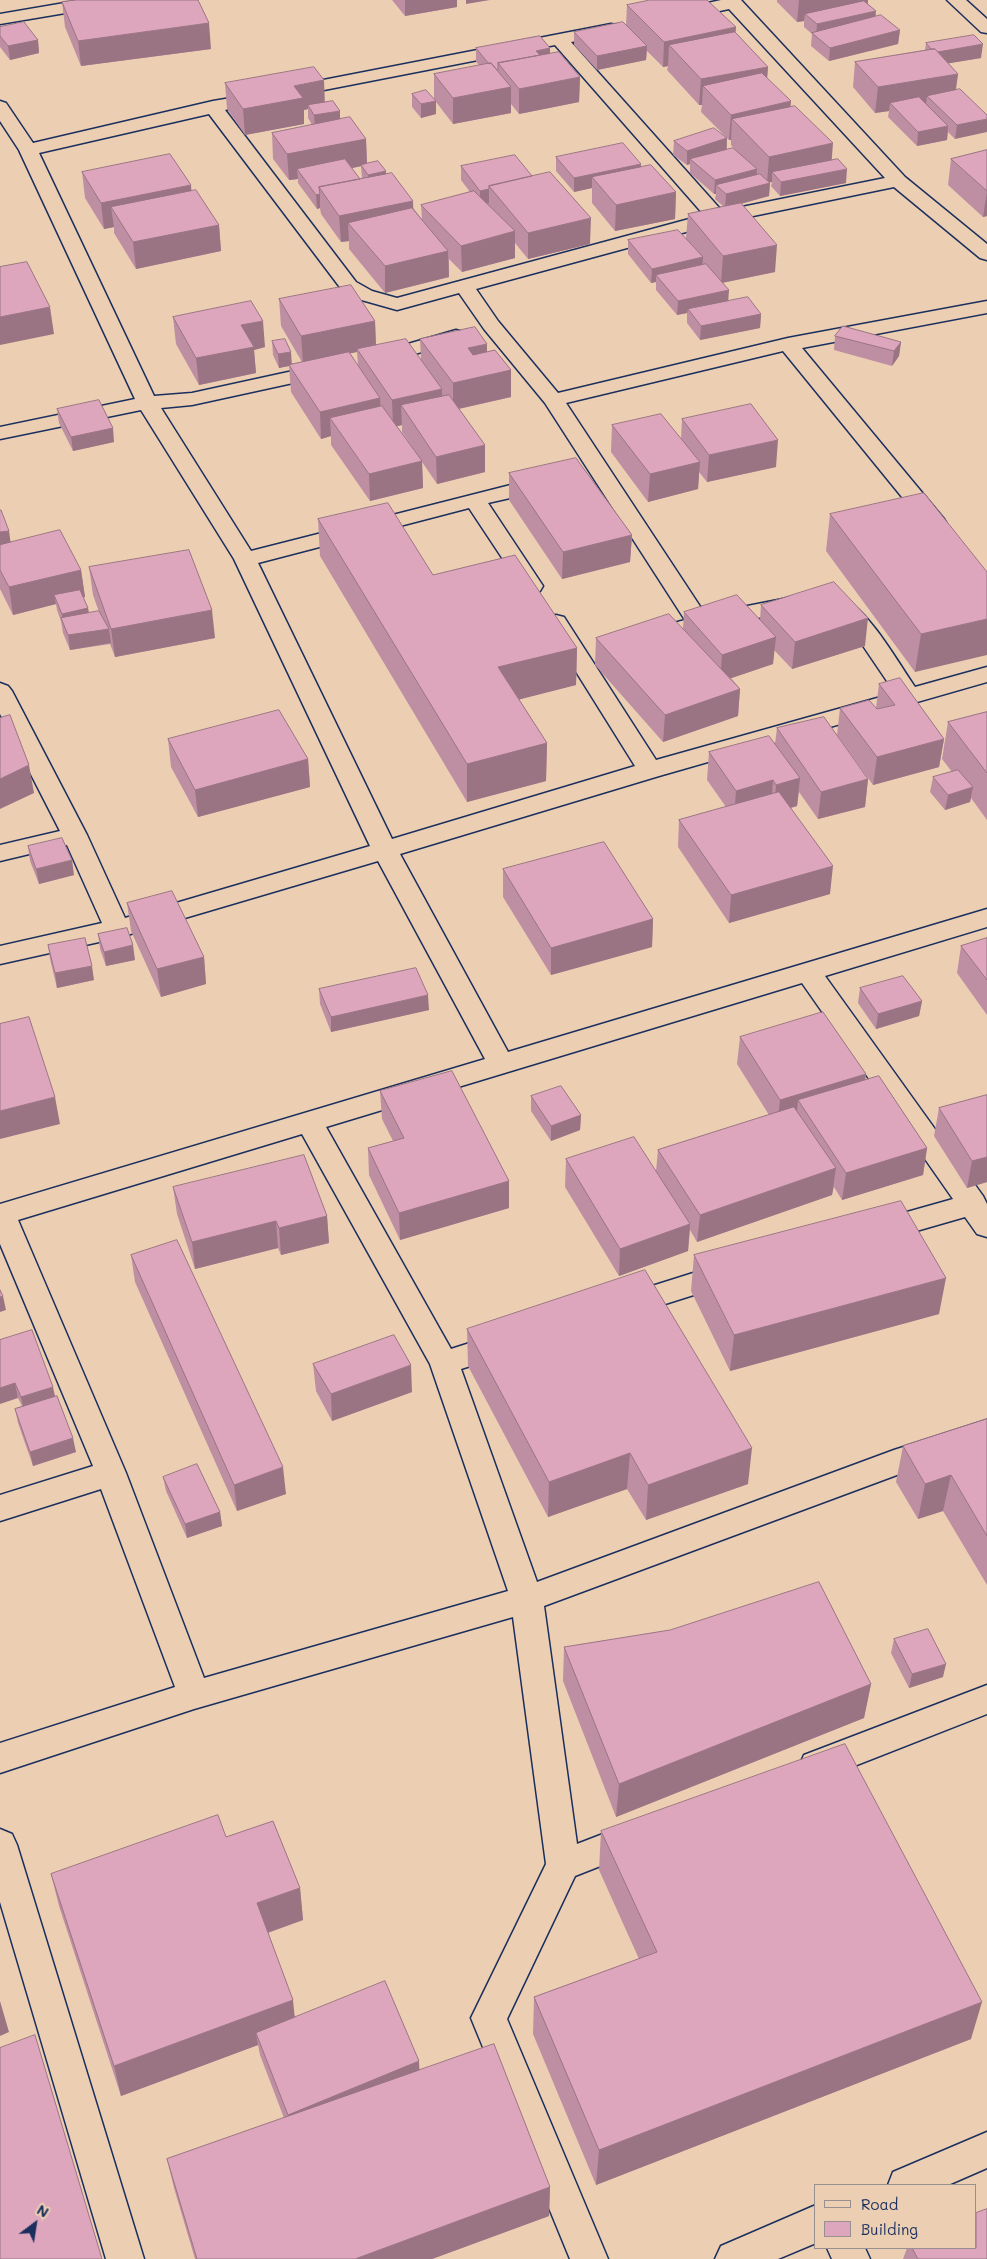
<!DOCTYPE html>
<html>
<head>
<meta charset="utf-8">
<style>
  body { margin:0 }
  #map { position:relative; width:987px; height:2259px; overflow:hidden; background:#eccfb3; font-family:Mali,sans-serif }
  canvas { display:block }
  .legend { position:absolute; left:814px; top:2184px; width:162px; height:65px; box-sizing:border-box; background:#eccfb3; border:1px solid #988f91; margin:0; padding:6px 9px; list-style:none; font-size:15px; color:#1b2f5e }
  .legend li { display:flex; align-items:center; gap:10px; height:25px }
  .legend b { width:25px; border:1px solid #988f91 }
  .north { position:absolute; left:10px; top:2199px; width:50px; height:50px; -webkit-text-stroke:4px #eccfb3; paint-order:stroke; rotate:31deg; font-size:14px; font-weight:700; line-height:20px; text-align:center; color:#1b2f5e }
  .north::after { content:''; display:block; margin:auto; width:18px; height:22px; background:#1b2f5e; clip-path:polygon(50% 0,100% 100%,50% 72%,0 100%) }
</style>
</head>
<body>
<div id="map">
<canvas width="987" height="2259"></canvas>
<ul class="legend">
<li><b style="height:6px;background:#eccfb3"></b>Road</li>
<li><b style="height:14px;background:#dda6bd"></b>Building</li>
</ul>
<div class="north">N</div>
</div>
<script>
const context = document.querySelector('canvas').getContext('2d');
context.lineJoin = 'round';
function strokePath(path, color, width, dash) {
  context.strokeStyle = color;
  context.lineWidth = width;
  context.lineCap = dash ? 'butt' : 'round';
  context.setLineDash(dash || []);
  context.stroke(path);
}
function fill(path, color) {
  context.fillStyle = color;
  context.fill(path, 'evenodd');
}
const street = new Path2D(`
  M82,0h40l-3,4 -6,1 -113,19v-10z
  M721,0h20l164,177 82,67v16l-7,-2 -86,-71 -175,36 -243,66 22,32 60,72 230,-55 199,-37v12l-185,35 142,171 3,5 -3,5 -8,2 -8,-2 -145,-178 -217,52 141,214 2,-3 8,-2 81,-16 8,2 3,5 -3,5 -8,2 -81,16 -7,-2 -3,4 -29,8 -8,-2 -4,-5 4,-5 15,-4 -140,-217 -61,-74 -25,-36 -62,17 -39,-11 -16,-9 -133,-176 -170,39 115,243 38,-3 133,-29 7,2 3,4 -3,4 -7,2 -133,29 -31,3 90,143 295,-75 8,2 3,5 -3,5 -66,15 55,83 -3,5 -8,2 -8,-2 -55,-83 -211,55 134,276 243,-73 -90,-144 3,-5 8,-2 8,2 92,143 239,-67 -42,-62 -22,-23 3,-5c5,-1 10,-3 15,0 21,10 52,64 66,84l72,-20v15l-328,94 -259,78 108,198 479,-143v18l-162,49 158,220 4,8v33l-10,-3 -12,-17 -87,25 -10,-3 -4,-8 4,-8 85,-24 -151,-216 -476,144 125,222 53,-17 10,4 5,8 -5,8 -53,17 76,213 357,-132 93,-30v24l-74,25 -369,137 33,238 57,-22 12,4 5,11 -5,11 -71,28 -68,143 101,240h-38l-99,-241 75,-154 -33,-247 -319,92 -194,64v-30l175,-56 -74,-198 -101,32v-26l93,-29 -93,-222v-40l485,-145 -107,-198 -261,77 -117,26v-18l102,-23 -35,-78 -67,16v-16l60,-14 -60,-117v-31l8,3 4,5 75,144 38,83 245,-72 -136,-287 -93,-149 -141,29v-12l135,-28 -116,-249 -19,-29v-20l6,2 27,40 180,-42 18,-3 6,1 3,4 -3,4 -12,3 131,172 16,9 25,7 307,-83 -149,-170 -267,52 -6,-1 -3,-4 3,-4 329,-64 6,1 3,4 -3,4 -46,9 151,169 163,-33 -156,-169 -51,11 -6,-1 -3,-4 3,-4zM302,1134l128,230 78,227 -304,87 -78,-205 -108,-253z
  M947,0h19l21,19v14l-6,-1z
  M456,330l7,2 3,4 -3,4 -86,25 -7,-2 -3,-4 3,-4z
  M728,1262l10,3 4,8 -4,8 -114,36 -10,-3 -5,-8 5,-8z
  M987,1685v29l-171,67 -12,-4 -5,-11 5,-11z
  M0,1829l12,5 5,11 127,414h-38l-106,-357z
  M987,2132v36l-39,17h-60l5,-13z
  M816,2205v38l-38,16h-63l6,-13z
  M827,2248h38l5,11h-38z`);
strokePath(street, '#1b2f5e', 3);
fill(street, '#eccfb3');
fill(new Path2D(`
  M392,0h65v7l-52,9z
  M777,0h91v4l7,13 25,13 -2,14 -69,17 -18,-15 1,-12 -8,-7v-6l-7,1 -20,-20z
  M62,2l149,47 -130,17 -16,-39z
  M627,5l109,22 -1,5 33,35 -1,11 24,29 40,54 15,22 -66,13 -9,-10 1,-4h-2l-1,14 -28,8 34,68 -53,11 6,18 33,13 -1,14 -60,12 -13,-17v-10l-10,2 -21,-25v-8l-5,1 -23,-29v-14l58,-2 2,-24 36,-7 -9,-8 1,-5h-2l-24,-21v-9l-3,1 -14,-10 1,-14 53,-3 -26,-26 1,-7h-3l-32,-35 1,-4 -5,1 -16,-16 -1,9 -49,10 -23,-25v-13l52,-7zM727,138l2,2h2v5l5,6 -9,-1z
  M0,27l38,13 1,13 -29,7 -10,-13z
  M926,43l55,15 -33,5 10,11 -2,16 31,25 -32,24 -7,-7 -1,8 -30,6 -29,-29 1,-6 -14,2 -22,-26 2,-25 70,-12z
  M476,48h74v5l30,24 -1,25 -60,12 -8,-10v9l-58,11 -17,-22v12l-15,4 -9,-11v-13l22,5v-25l46,-8 -4,-4z
  M225,83l100,19 15,17 26,20 1,25 19,7v3l36,45 -1,-14 49,-13 -9,-12v-14l71,10 58,68 -62,15 -13,-16v15l-53,14 -13,-13v18l-64,16 -36,-44v-8l-8,1 -20,-28 -1,-6 -3,1 -19,-26v-4l-9,1 -16,-21 -1,-26 40,-8 -4,-7v-9l-4,1v14l-59,11 -18,-26zM361,166l1,13h-2l-8,-11z
  M987,150v66l-4,1 -35,-32 3,-26z
  M556,157l85,10 35,25 -1,27 -60,12 -23,-28v-15l-18,4 -18,-21z
  M82,172l109,19 28,34 2,26 -85,18 -22,-36v-6l-10,2 -19,-31z
  M279,299l96,22 1,24 45,14 -1,-20 67,13 24,18v27l-52,12 26,63 -48,12 -15,-22 1,26 -53,13 -39,-56v-9l-10,3 -30,-47 -2,-26 -10,2 -6,-13 -1,-14 20,23 10,-2 -21,-36zM357,352l1,14 -8,-13zM402,425v7l14,21 -19,-27z
  M173,317l92,30 -11,3 2,23 -57,12 -23,-41z
  M835,336l66,6 -2,14 -7,10 -58,-16z
  M57,409l57,33 -41,9 -14,-28z
  M682,419l94,48 -69,15 -8,-10 -1,17 -50,13 -37,-50 1,-27 69,14z
  M509,473l123,62 -2,27 -68,17 -53,-79z
  M0,510l10,32 71,28 4,27 -2,1 5,10 1,5 10,-1 -6,-17 -4,-28 126,71 -100,19 -5,-13 -40,6 -7,-17 -2,-12 -4,-11 -1,-6 -43,11 -13,-26z
  M830,514l157,58 -72,100 -89,-121z
  M318,519l115,56 144,73 -1,37 -57,14 28,44 -1,38 -79,21 -147,-246z
  M761,605l104,41 -73,23 -18,-19 -1,14 -42,14 9,11 -2,27 -75,26 -68,-77 1,-27 87,-10 1,-16 76,8z
  M879,684l65,55 -5,28 -66,18 -36,-50 3,-27h36z
  M987,712v108l-16,-22 -1,4 -25,8 -15,-18 3,-15 19,-5 -10,-13 6,-37z
  M777,728l91,51 -3,28 -47,12 -19,-27 -2,14 -6,2 39,86 -101,29 -51,-76 1,-27 47,-13 -19,-27 2,-28 66,-8z
  M168,739l140,20 2,28 -112,30 -27,-50z
  M28,846l46,29 -35,9 -9,-23z
  M503,869l150,50 -1,28 -101,28 -48,-78z
  M127,903l77,54 2,27 -45,13 -30,-66z
  M98,934l37,26 -29,6 -6,-17z
  M987,938v77l-30,-42 4,-27z
  M48,945l46,35 -37,8 -7,-29z
  M860,988l62,13 -3,15 -43,13 -18,-26z
  M319,989l110,21 -98,22 -11,-28z
  M740,1037l126,37 -1,6 62,68 -4,27 -81,25 -8,-13 -2,8 -135,47 -7,-12 -2,21 -69,25 -54,-89 1,-28 90,12 2,-21 111,-35 -32,-51z
  M380,1091l129,90v27l-109,32 -31,-65 -1,-27 25,-7 -11,-22z
  M987,1095v87l-20,6 -33,-52 5,-28z
  M531,1096l50,19 -1,15 -29,11 -20,-30z
  M173,1187l154,29 2,27 -48,12 -3,-7 -83,21 -18,-55z
  M131,1255l155,239 -49,17 -102,-229z
  M694,1255l245,59 -209,57 -39,-80z
  M467,1329l281,155 -102,36 -19,-31 -79,28 -80,-151z
  M0,1340l55,56 21,56 -43,14 -15,-43 -3,-14 7,-3 -4,-8z
  M313,1364l99,28 -80,29 -16,-30z
  M987,1419v166l-44,-74 -25,8 -22,-37 7,-36z
  M163,1477l57,35 2,14 -35,12 -21,-47z
  M894,1639l49,38 -34,11 -18,-35z
  M564,1647l307,37 -7,34 -248,99 -53,-136z
  M601,1831l370,208 -375,146 -63,-151 1,-37 105,-38 -40,-89z
  M226,1837l74,51 3,32 -35,13 27,84 125,53 130,117 -1,29 -117,43h-237l-21,-71 -7,-29 117,-41 -24,-63 -2,-10 -137,51 -62,-190 -8,-32z
  M907,2248h69l11,11h-84z`), '#be8fa3');
fill(new Path2D(`
  M405,0h52v7l-52,9z
  M466,0h24l-24,4z
  M799,0h69l-1,10 -62,4 -1,7 -7,1z
  M876,11l-1,13 -59,12 1,-12z
  M209,23l2,26 -130,17 -3,-25z
  M736,27l-2,25 -65,-7 -1,21 -5,1 1,-25z
  M900,30l-2,14 -69,17 1,-13z
  M38,40l1,13 -29,7 -2,-14z
  M983,44l-2,14 -48,8 1,-14z
  M647,46l-1,14 -49,10v-14z
  M550,48v13l-37,20 23,-30z
  M768,67l-2,25 -63,-6 -1,19h-3l2,-26z
  M958,74l-4,26 -27,-4 -1,8 -36,-1 -1,8 -14,2 3,-26z
  M580,77l-1,25 -60,12v-25z
  M324,80l1,26 -17,-1v4l-4,1v14l-59,11 -2,-26 51,-23z
  M511,87v26l-58,11v-26z
  M436,101v13l-15,4v-14z
  M791,101l-2,26 -57,-8 -1,21h-2l2,-25z
  M340,111v14l-25,4 -1,-14z
  M987,119v13l-32,7 2,-14z
  M948,126l-1,14 -30,6 1,-14z
  M727,138l-1,14 -36,7v5l-3,1v-14z
  M366,139l1,26 -64,13 -6,-9 1,10 -9,1 -2,-26z
  M833,143l-2,26 -59,3v10l-5,1 2,-26z
  M641,164v14l-49,-1v11l-18,4v-14z
  M757,169l-1,14 -40,2v9h-2l1,-14z
  M847,169l-1,14 -66,13 1,-14z
  M386,171v14l-17,4 -1,-14z
  M770,183l-1,13 -44,12 1,-14z
  M191,185l2,26 -82,-4 3,20 -10,2 -3,-26z
  M489,189v14l-9,2v-14z
  M987,191v25l-4,1z
  M676,192l-1,27 -60,12 1,-26z
  M320,194v14l-3,1 -1,-14z
  M413,201l1,26 -66,-4 1,18 -8,1 -2,-26z
  M591,218l-1,26 -62,15v-26z
  M219,225l2,26 -85,18 -3,-27z
  M515,231v27l-53,14 -1,-26z
  M777,245l-2,27 -54,11 2,-27z
  M448,251l1,26 -64,16v-27z
  M703,257l-1,14 -46,4v7l-5,1 1,-14z
  M729,290l-1,14 -40,5 -1,4 -10,2 1,-14z
  M50,307l4,27 -54,11v-28z
  M761,314l-1,14 -60,12 1,-14z
  M263,321l2,26 -11,3 2,23 -57,12 -3,-27 45,-33z
  M375,321l1,27 -19,1v3l-54,11 -2,-27z
  M901,342l-2,14 -7,10 2,-15z
  M487,344v26l-19,4v-26z
  M291,352l1,14 -3,-1v1l-10,2 -1,-14z
  M511,370v27l-58,13v-27z
  M442,389v27l-41,-11 1,20 -9,2 -1,-27z
  M380,398l1,27 -51,-7 1,18 -10,3 -1,-27z
  M113,428l1,14 -41,9 -2,-14z
  M778,440l-2,27 -69,15 2,-27z
  M485,445v27l-48,12 -1,-27z
  M422,461l1,27 -53,13 -1,-27z
  M700,462l-2,27 -50,13 2,-28z
  M9,531l2,14 -11,2v-15z
  M632,535l-2,27 -68,17 1,-27z
  M81,570l4,27 -27,7 -4,-9 2,9 -43,11 -4,-28z
  M88,608l2,15 -27,1 -1,-10z
  M212,610l3,28 -100,19 -4,-28z
  M868,618l-3,28 -73,23 3,-27z
  M987,619v36l-72,17 6,-38z
  M109,629l2,14 -41,7 -2,-15z
  M776,637l-3,27 -53,18 2,-27z
  M577,648l-1,37 -78,20v-38z
  M740,689l-2,27 -75,26 2,-27z
  M944,739l-5,28 -66,18 4,-28z
  M547,743l-1,38 -79,21v-38z
  M308,759l2,28 -112,30 -3,-27z
  M29,765l5,28 -34,16v-30z
  M800,778l-3,28 -23,6 2,-27z
  M868,779l-3,28 -47,12 3,-27z
  M773,780l-2,28 -37,10 2,-27z
  M973,787l-3,15 -25,8 3,-15z
  M72,860l2,15 -35,9 -3,-15z
  M833,866l-3,28 -101,29 2,-28z
  M653,919l-1,28 -101,28v-27z
  M133,945l2,15 -29,6 -2,-14z
  M204,957l2,27 -45,13 -4,-28z
  M92,966l2,14 -37,8 -2,-15z
  M428,995l1,15 -98,22v-15z
  M922,1001l-3,15 -43,13 2,-15z
  M866,1074l-4,27 -64,-1 -2,22 -19,5 3,-27z
  M55,1097l5,27 -60,15v-28z
  M581,1115l-1,15 -29,11v-15z
  M927,1148l-4,27 -81,25 4,-27z
  M987,1157v25l-20,6 5,-27z
  M836,1168l-4,27 -135,47 3,-27z
  M509,1181v27l-109,32 -1,-27z
  M327,1216l2,27 -48,12 -2,-27z
  M276,1221l2,27 -83,21 -3,-27z
  M690,1224l-2,27 -69,25 1,-27z
  M946,1278l-7,36 -209,57 4,-36z
  M3,1296l3,14 -6,2v-15z
  M411,1365l1,27 -80,29 -1,-27z
  M15,1383l3,15 -18,6v-16z
  M53,1387l3,14 -32,10 -3,-14z
  M73,1438l3,14 -43,14 -3,-14z
  M752,1448l-4,36 -102,36 2,-35z
  M630,1453l-3,36 -79,28 1,-35z
  M283,1467l3,27 -49,17 -3,-26z
  M951,1475l-8,36 -25,8 7,-35z
  M220,1512l2,14 -35,12 -2,-14z
  M946,1664l-3,13 -34,11 3,-14z
  M871,1684l-7,34 -248,99 3,-33z
  M300,1888l3,32 -42,15 -4,-32z
  M293,2000l3,31 -40,2 2,12 -137,51 -7,-30z
  M0,2001l9,31 -9,4z
  M982,2002l-11,37 -375,146 3,-35z
  M419,2061l1,22 -129,54 -3,-22z
  M550,2187l-1,29 -117,43h-77z`), '#9b7484');
const building = new Path2D(`
  M76,0h122l11,23 -131,18 -16,-39z
  M650,0h57l29,27 -72,15 -37,-37z
  M864,1l12,10 -59,13 -12,-10z
  M881,15l19,15 -70,18 -18,-15z
  M24,22l14,18 -30,6 -8,-10v-9z
  M623,22l24,24 -50,10 -23,-24z
  M735,32l33,35 -67,12 -32,-34z
  M974,35l9,9 -45,8 -3,-3h-4l-5,-6z
  M540,36l10,12 -14,3 4,4 -42,8v7h-1l-6,-7 -2,1 -13,-16z
  M935,49l23,25 -80,13 -23,-25z
  M559,52l21,25 -61,12 -21,-26z
  M491,63l20,24 -58,11 -19,-24z
  M314,67l10,13 -30,6 9,12 -60,11 -18,-26z
  M762,73l29,28 -60,14 -28,-29z
  M960,89l27,26v4l-30,6 -30,-29z
  M426,90l10,11 -15,3 -9,-10z
  M919,97l29,29 -30,6 -28,-29z
  M333,101l7,10 -26,4 -6,-10z
  M795,106l38,37 -64,14 -37,-38z
  M350,117l16,22 -79,15 -15,-21z
  M714,128l13,10 -40,13 -13,-10z
  M623,143l18,21 -67,14 -18,-21z
  M733,148l24,21 -42,11 -25,-21z
  M987,150v41l-36,-32z
  M170,154l21,31 -90,18 -19,-31z
  M515,155l17,21 -43,10v3l-9,2 -19,-25z
  M345,159l15,20 -41,8 1,7 -4,1 -19,-26z
  M838,159l9,10 -66,13 -9,-10z
  M378,161l8,10 -18,4 -7,-10z
  M651,165l25,27 -60,13 -24,-28z
  M550,172l41,46 -63,15 -39,-47z
  M392,173l21,28 -74,15 -20,-29z
  M760,174l10,9 -44,11 -10,-9z
  M196,190l23,35 -86,17 -22,-35z
  M474,191l41,40 -54,15 -40,-41z
  M741,203l36,42 -54,11 -35,-42z
  M412,208l36,43 -63,15 -37,-43z
  M678,230l25,27 -51,12 -24,-29z
  M27,262l23,45 -50,10v-50z
  M706,264l23,26 -51,11 -22,-26z
  M351,285l24,36 -74,15 -22,-37z
  M748,297l13,17 -60,12 -13,-17z
  M251,301l12,20 -22,4 13,22 -58,11 -23,-41z
  M843,326l58,16 -7,9 -59,-15z
  M475,327l12,17 -19,4 5,7 22,-5 16,20 -58,13 -33,-44z
  M285,339l6,13 -13,2 -6,-13z
  M406,339l36,50 -50,11 -35,-51z
  M349,352l31,46 -60,14 -31,-47z
  M449,395l36,50 -49,12 -35,-52z
  M99,400l14,28 -42,9 -14,-28z
  M751,404l27,36 -69,15 -27,-36z
  M382,406l40,55 -53,13 -39,-56z
  M661,414l39,48 -50,12 -38,-49z
  M576,458l56,77 -69,17 -54,-79z
  M924,493l63,79v47l-66,15 -91,-120z
  M388,503l45,72 82,-20 62,93 -79,19 49,76 -80,21 -149,-245z
  M0,510h1l8,21 -9,1z
  M60,530l21,40 -72,17 -9,-17v-25z
  M189,550l23,60 -101,19 -22,-62z
  M834,582l34,36 -73,24 -34,-37z
  M80,590l8,18 -26,6 -8,-19z
  M737,595l39,42 -54,18 -38,-43z
  M99,611l10,18 -41,6 -7,-17z
  M669,614l71,75 -75,26 -69,-77z
  M900,678l44,61 -67,18 -37,-49 29,-8 8,9 18,-4 -16,-21z
  M279,710l29,49 -113,31 -27,-51z
  M987,712v61l-39,-51z
  M10,715l19,50 -29,14v-61z
  M824,717l44,62 -47,13 -44,-64z
  M769,736l31,42 -24,7 -3,-5 -37,11 -27,-39z
  M958,770l15,17 -25,8 -15,-18z
  M779,792l54,74 -102,29 -52,-75z
  M62,838l10,22 -36,9 -8,-23z
  M604,842l49,77 -102,29 -48,-79z
  M172,891l32,66 -47,12 -30,-66z
  M127,928l6,17 -29,7 -6,-18z
  M85,938l7,28 -37,7 -7,-28z
  M987,938v42l-26,-34z
  M416,968l12,27 -97,22 -12,-28z
  M903,976l19,25 -44,13 -18,-26z
  M823,1012l43,62 -86,26 -40,-63z
  M29,1017l26,80 -55,14v-87z
  M452,1071l57,110 -110,32 -31,-65 36,-10 -24,-47z
  M879,1076l48,72 -81,25 -48,-73z
  M561,1086l20,29 -30,11 -20,-30z
  M987,1095v62l-15,4 -33,-53z
  M794,1107l42,61 -136,47 -42,-65z
  M634,1137l56,87 -70,25 -54,-90z
  M304,1155l23,61 -48,12 -3,-7 -84,21 -19,-55z
  M901,1201l45,77 -212,57 -40,-80z
  M177,1240l106,227 -49,18 -103,-230z
  M645,1270l107,178 -104,37 -18,-32 -81,29 -82,-153z
  M0,1290l3,6 -3,1z
  M32,1330l21,57 -32,10 -6,-14 -15,5v-48z
  M394,1335l17,30 -80,29 -18,-30z
  M57,1396l16,42 -43,14 -15,-43z
  M987,1419v117l-36,-61 -26,9 -22,-38z
  M197,1464l23,48 -35,12 -22,-47z
  M819,1582l52,102 -252,100 -55,-137 106,-17z
  M928,1629l18,35 -34,10 -18,-35z
  M845,1744l137,258 -383,148 -65,-153 123,-45 -56,-121z
  M218,1815l8,22 47,-16 27,67 -43,15 36,97 -179,66 -63,-192z
  M385,1981l34,80 -131,54 -32,-82z
  M35,2035l67,224h-102v-211z
  M494,2044l56,143 -195,72h-158l-30,-100z
  M987,2209v50h-69l-6,-11h64v-35z`);
fill(building, '#dda6bd');
strokePath(building, '#9b7484', 1);
</script>
</body>
</html>
